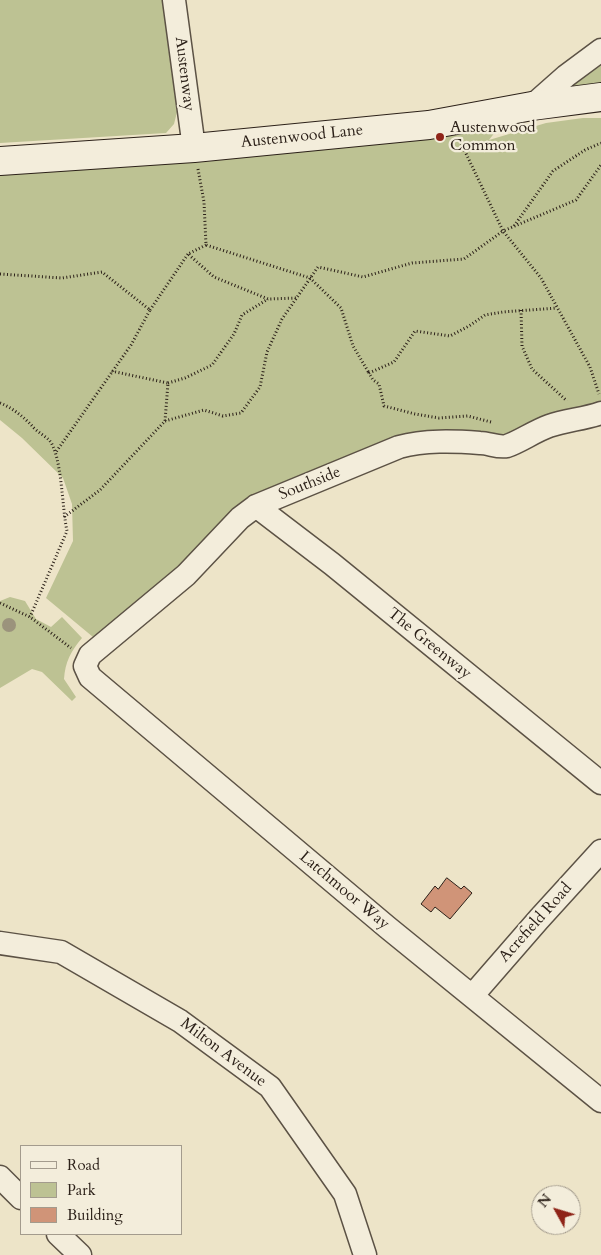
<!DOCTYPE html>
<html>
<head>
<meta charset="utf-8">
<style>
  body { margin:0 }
  #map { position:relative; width:601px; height:1255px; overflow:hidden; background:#ede4c8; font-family:Cardo,serif }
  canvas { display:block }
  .legend { position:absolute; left:20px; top:1145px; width:162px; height:90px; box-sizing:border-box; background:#f3eddb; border:1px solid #a39b8d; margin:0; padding:6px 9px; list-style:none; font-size:15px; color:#2c2119 }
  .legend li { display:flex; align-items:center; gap:10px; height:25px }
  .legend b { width:25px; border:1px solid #a39b8d }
  .north { position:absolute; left:531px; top:1185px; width:50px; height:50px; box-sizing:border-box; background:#f3eddb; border:1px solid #a39b8d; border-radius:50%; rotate:309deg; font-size:14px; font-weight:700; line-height:20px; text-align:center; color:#2c2119 }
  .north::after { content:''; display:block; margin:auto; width:18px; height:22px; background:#8f2418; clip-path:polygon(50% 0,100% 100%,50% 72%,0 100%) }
</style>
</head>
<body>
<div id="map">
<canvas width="601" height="1255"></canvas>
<ul class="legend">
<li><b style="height:6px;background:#f3eddb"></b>Road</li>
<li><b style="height:14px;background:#bdc293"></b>Park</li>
<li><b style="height:14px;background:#d09478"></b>Building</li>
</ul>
<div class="north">N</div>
</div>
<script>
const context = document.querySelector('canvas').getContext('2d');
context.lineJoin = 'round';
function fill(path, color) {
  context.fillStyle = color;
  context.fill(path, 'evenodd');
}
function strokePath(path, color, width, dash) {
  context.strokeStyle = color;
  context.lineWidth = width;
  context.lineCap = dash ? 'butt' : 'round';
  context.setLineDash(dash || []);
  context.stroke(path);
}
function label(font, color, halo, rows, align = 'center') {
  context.font = font + ' Cardo,serif';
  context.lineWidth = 4.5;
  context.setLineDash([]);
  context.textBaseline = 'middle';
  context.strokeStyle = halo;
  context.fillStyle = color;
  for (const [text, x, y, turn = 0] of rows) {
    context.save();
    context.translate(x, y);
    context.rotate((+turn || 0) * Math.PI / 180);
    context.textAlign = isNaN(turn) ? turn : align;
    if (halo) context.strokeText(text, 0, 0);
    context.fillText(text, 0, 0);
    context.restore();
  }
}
fill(new Path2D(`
  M0,0h162l15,112 -3,12 -8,9 -166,10z
  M601,57v27l-38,6z
  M583,118h18v285l-83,25 -24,18 -93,-9 -155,62 -63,65 -90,73 -47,-39 27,-57 -1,-37 -9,-26 -41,-40 -22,-18v-249l204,-9 295,-35 -10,13 57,-17z
  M10,597l15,4 11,18 15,8 11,-10 20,21c-11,13 -17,24 -18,41l12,18 -4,4 -30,-29 -10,-3 -32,19v-87z`), '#bdc293');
const building = new Path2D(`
  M447,878l14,11 3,-3 8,7 -22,26 -15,-12 -4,5 -10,-8 14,-18 3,3z`);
fill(building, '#d09478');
strokePath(building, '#2c2119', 1);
const street = new Path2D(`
  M174,0l20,148
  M532,106l34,-30 35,-26
  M601,413c-17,6 -35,7 -52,13 -14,5 -30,16 -42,20 -9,2 -18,-3 -27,-3 -27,-2 -55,-3 -81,4l-143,59 -16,12 -54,57 -96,80 -5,11 5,11 297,250 214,174
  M256,506l76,58 269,219
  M0,943l61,9 119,69 90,66 75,107 20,61
  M472,996l67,-77 62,-68
  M0,1177l21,21
  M58,1234l22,21`);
const secondary = new Path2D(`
  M0,161l194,-13 235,-23 103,-19 69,-9`);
strokePath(street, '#5c5245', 25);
strokePath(secondary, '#2c2119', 30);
strokePath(new Path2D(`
  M460,141l43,90 73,-31 25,-35
  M198,169l6,33 2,43 104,33 31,30 12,38 16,27
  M514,226l39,-55 32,-21 16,-7
  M206,245l-18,9 26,23 54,22 28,-1
  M0,274l62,4 40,-6 48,38 -19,35 -75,107
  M150,310l38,-56
  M521,310l1,36 10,23 35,32
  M168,383l17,-5 27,-13 22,-31 8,-19 26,-16
  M0,403c13,5 25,15 34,25 5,5 11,8 15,12 13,14 13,69 18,91l-37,86
  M165,421l39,-11 19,6 18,-3 19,-26 7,-35 15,-33 36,-52 45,10 49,-14 52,-4 39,-28 38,47 49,89 9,27
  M491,422l-23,-6 -29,2 -24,-4 -31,-8 -5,-22 -6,-4 -4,-7 25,-11 21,-31 35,5 19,-10 16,-11 18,-3 54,-4
  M64,517l36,-27 65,-69 3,-38 -57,-12
  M0,603l30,14 41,31`), '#2c2119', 3, [1, 2.5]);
strokePath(street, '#f3eddb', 22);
strokePath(secondary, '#f3eddb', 28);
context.fillStyle = '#9b937c';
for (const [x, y] of [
  [9,625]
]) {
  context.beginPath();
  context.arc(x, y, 7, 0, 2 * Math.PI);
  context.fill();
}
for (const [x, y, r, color] of [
  [440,137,5,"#8f2418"]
]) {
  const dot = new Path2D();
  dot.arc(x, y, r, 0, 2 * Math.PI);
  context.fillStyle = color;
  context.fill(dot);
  strokePath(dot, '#f3eddb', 2);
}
label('16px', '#2c2119', '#f3eddb', [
  ["Austenway",184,74,83],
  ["Austenwood Lane",302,137,-6],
  ["Southside",310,484,-22],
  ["The Greenway",429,644,39],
  ["Latchmoor Way",344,891,40],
  ["Acrefield Road",536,923,-48],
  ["Milton Avenue",223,1053,37]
]);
label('16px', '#2c2119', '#f3eddb', [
  ["Austenwood",450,128],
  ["Common",450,146]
], 'left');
</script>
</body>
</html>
